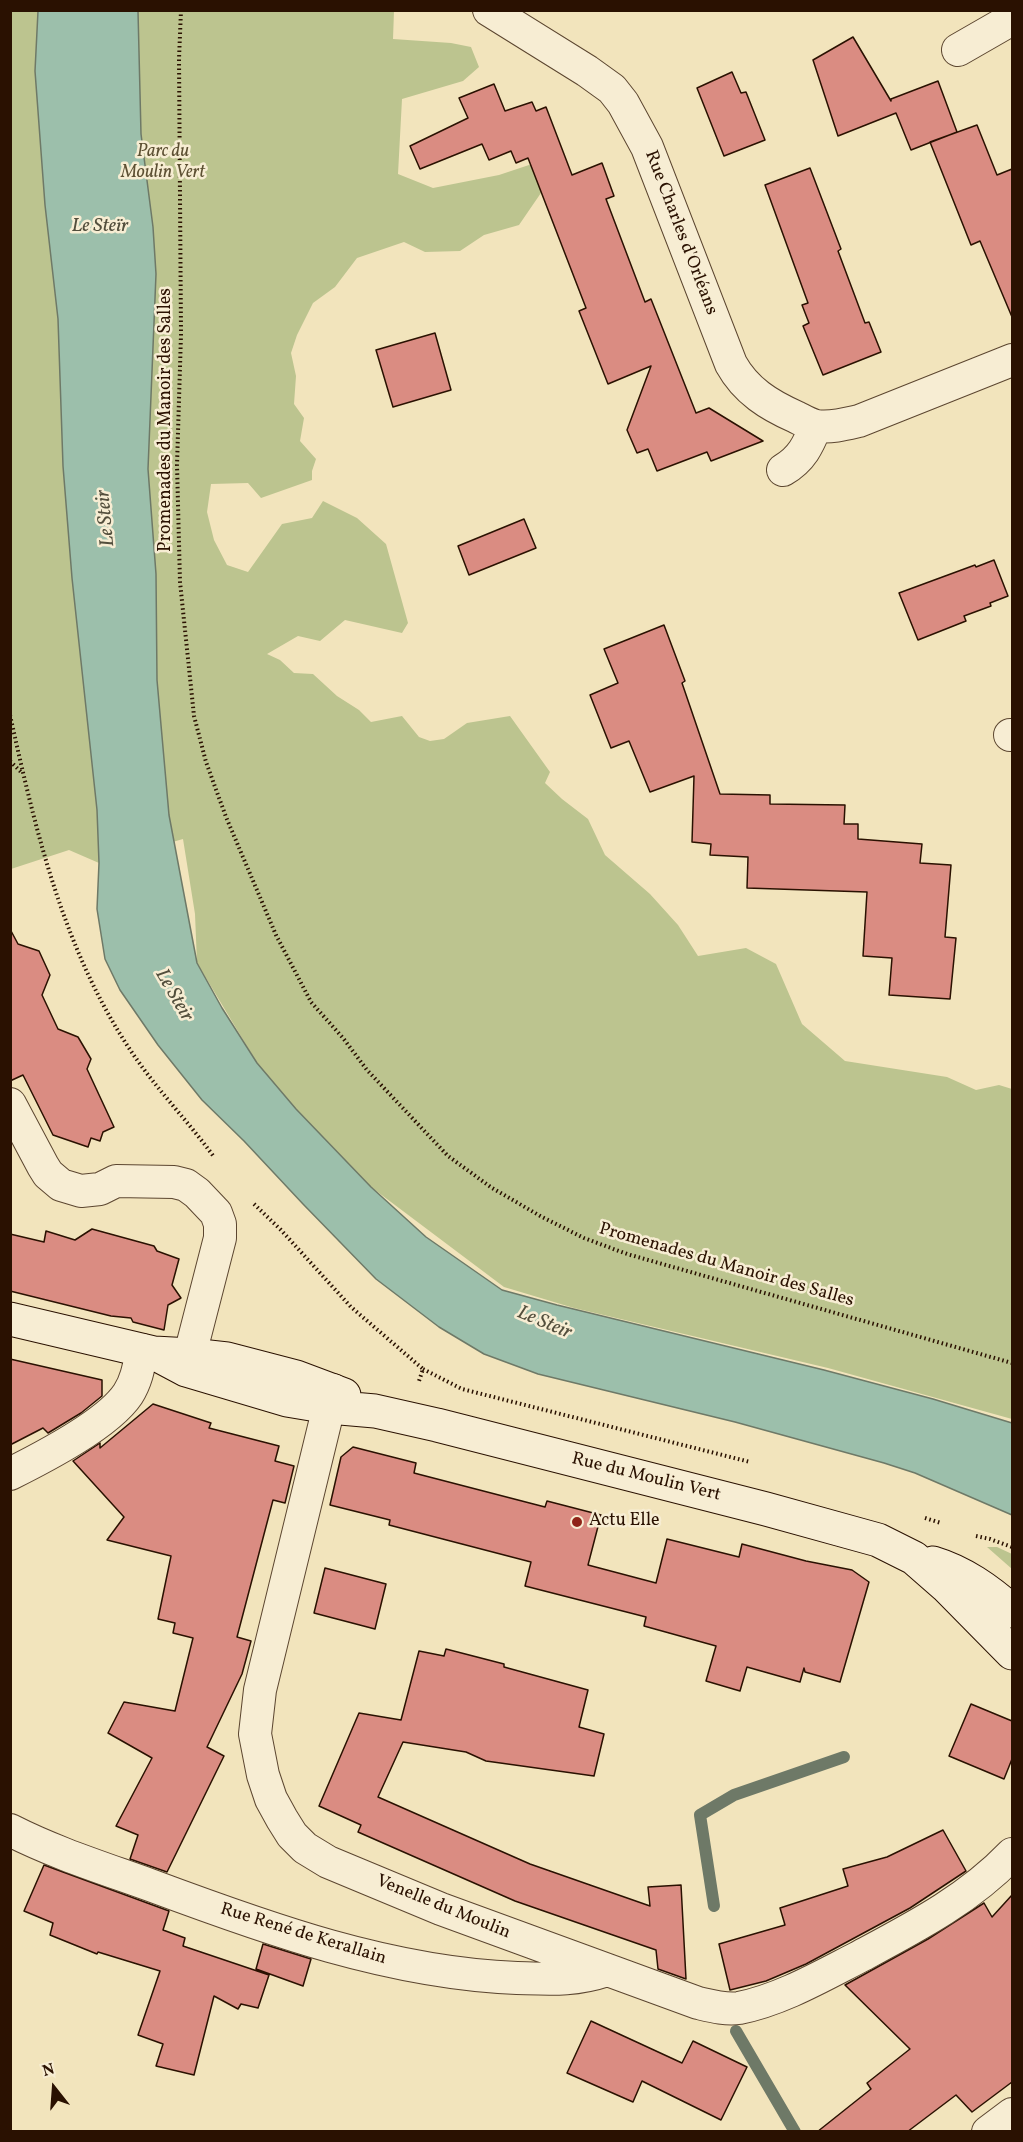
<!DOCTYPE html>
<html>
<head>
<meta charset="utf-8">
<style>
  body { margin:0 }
  #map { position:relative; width:1023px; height:2142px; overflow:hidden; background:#f2e4bc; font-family:Vollkorn,serif }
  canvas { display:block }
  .frame { position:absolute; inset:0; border:12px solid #2a1101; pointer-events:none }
  .north { position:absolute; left:24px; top:2058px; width:60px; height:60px; -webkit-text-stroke:4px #f7edd3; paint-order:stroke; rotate:343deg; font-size:16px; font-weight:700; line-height:24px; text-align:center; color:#2a1101 }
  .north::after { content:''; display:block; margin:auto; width:21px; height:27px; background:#2a1101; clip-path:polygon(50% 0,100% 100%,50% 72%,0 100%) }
</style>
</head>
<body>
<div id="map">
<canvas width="1023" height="2142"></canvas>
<div class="frame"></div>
<div class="north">N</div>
</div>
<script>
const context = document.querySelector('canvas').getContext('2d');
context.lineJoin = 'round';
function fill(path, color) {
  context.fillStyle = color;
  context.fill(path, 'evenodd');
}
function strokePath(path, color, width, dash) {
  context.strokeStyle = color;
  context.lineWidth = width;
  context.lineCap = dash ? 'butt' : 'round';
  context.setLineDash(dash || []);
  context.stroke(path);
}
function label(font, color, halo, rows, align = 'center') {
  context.font = font + ' Vollkorn,serif';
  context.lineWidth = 5;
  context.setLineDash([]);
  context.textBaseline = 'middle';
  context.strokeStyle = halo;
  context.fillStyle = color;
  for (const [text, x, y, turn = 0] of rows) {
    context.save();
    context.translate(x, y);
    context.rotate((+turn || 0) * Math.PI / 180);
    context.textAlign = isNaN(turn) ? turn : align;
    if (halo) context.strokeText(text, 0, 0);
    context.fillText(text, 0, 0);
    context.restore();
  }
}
fill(new Path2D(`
  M11,11h383l-1,28 58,4 20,4 8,20 -16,14 -61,18 -4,75 35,14 66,-13 51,-17 6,13 -37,54 -35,10 -24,16 -35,1 -21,-10 -47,16 -22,29 -22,16 -16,32 -6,18 5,23 -2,28 10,14 -4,23 16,18 -4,12v9l-51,18 -13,-15 -37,1 -4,28 7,28 13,25 21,7 34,-48 30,-6 11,-17 34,17 29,26 22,79 -6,10 -57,-13 -25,21 -22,-5 -31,18 13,6 14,13 19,1 24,22 22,14 12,12 31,-6 17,21 11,4 14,-2 23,-16 43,-7 40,56 -5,11 17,16 26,20 17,36 45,39 28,31 20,31 48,-8 30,16 26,60 43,37 102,16 29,13 23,-5 13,4v330l-184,-51 -254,-60 -70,-21 -133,-100 -75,-78 -39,-46 -60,-100 -2,-49 -12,-75 -84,24 -30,-13 -58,19z
  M987,1547h10l15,7v15z`), '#bcc48f');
const water = new Path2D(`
  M38,11h100l3,123 12,93 3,47 -8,195 8,105 1,106 12,135 28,148 25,45 35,55 39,46 75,78 55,50 76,53 55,15 267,65 109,29 79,24v92l-97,-42 -31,-10 -149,-41 -197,-48 -54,-20 -45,-27 -63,-48 -73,-75 -59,-63 -42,-41 -44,-55 -38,-55 -15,-31 -8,-50 2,-46 -2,-53 -25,-232 -9,-112 -5,-147 -13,-114 -10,-134z`);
fill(water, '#9cbfab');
strokePath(water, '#6e7967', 1.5);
strokePath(new Path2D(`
  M714,1906l-14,-91 34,-20 110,-38
  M736,2031l59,101`), '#6e7967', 12);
const building = new Path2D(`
  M853,37l38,64v-2l47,-18 19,51 -46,18 -15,-37 -58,23 -25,-76z
  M732,72l9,21 5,-1 19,48 -41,16 -27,-68z
  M494,84l11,27 27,-9 4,9 10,-4 26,68 30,-12 12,33 -8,3 39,103 6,-3 45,114 13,-5 54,33 -52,20 -4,-9 -50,19 -9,-22 -11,4 -10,-23 24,-64 -43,18 -29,-73 7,-3 -58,-150 -12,5 -5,-12 -22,9 -7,-16 -62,25 -10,-23 58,-28 -9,-20z
  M977,125l20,50 15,-6v148l-32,-76 -9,4 -41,-103z
  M810,168l31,81 -3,2 27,72 4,-1 12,30 -58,23 -20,-49 6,-3 -7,-18 6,-2 -43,-118z
  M435,333l16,57 -58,17 -17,-57z
  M524,519l12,29 -67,27 -11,-29z
  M994,560l14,36 -18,7 1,3 -27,10 2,5 -48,19 -19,-47 76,-28 1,2z
  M664,625l21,56 -3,2 38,111 50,1v9l75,1 -1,19h14v15l64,5 -2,19 31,2 -6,72 11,1 -6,61 -61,-4 3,-37 -29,-2 4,-64 -120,-4 1,-31 -38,-2 1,-11 -19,-2 2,-66 -44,16 -21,-51 -18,7 -21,-53 28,-12 -14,-34z
  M10,929l8,15 21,7 11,24 -8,20 16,34 20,8 13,22 -4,10 27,58 -11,5 -3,9 -9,-3 -3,9 -35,-12 -30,-60 -13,6z
  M92,1229l62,17 3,5 22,8 -7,26 9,13 -13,7 -4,25 -31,-8 -2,-4 -20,-2 -101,-25v-57l34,8 2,-11 29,9z
  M10,1359l92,21v16l-21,17 -33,20 -5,-5 -33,17z
  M153,1404l58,19 -2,5 70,18 -4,15 19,5 -9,37 -12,-3 -36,137 14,4 -9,33 -35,73 17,9 -57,116 -37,-13 8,-24 -22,-9 36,-68 -44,-25 16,-31 51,9 18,-73 -20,-5 2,-10 -17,-4 13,-63 -64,-16 17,-23 -51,-56 27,-18v5z
  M353,1447l63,16 -2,10 131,34 2,-6 54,14 -13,50 68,18 11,-44 72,18 3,-13 64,17 46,9 17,12 -29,100 -35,-10 -1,-4 -4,14 -53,-15 -7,24 -34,-10 10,-35 -72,-20 2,-9 -121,-31 6,-24 -142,-37 1,-5 -60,-15 11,-48z
  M325,1568l61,16 -11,45 -61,-16z
  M446,1649l58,15v3l84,23 -9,37 25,7 -10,42 -108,-15 -20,-9 -63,-10 -25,55 152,67 120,42 -2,-19 33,-2 5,94 -28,-10 -2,-19 -141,-49 -157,-69 3,-7 -42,-19 40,-93 42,7 18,-69 25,5z
  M971,1704l41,17v38l-8,20 -55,-23z
  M943,1830l23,41 -56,37 -104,56 -40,17 -36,9 -11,-46 66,-19 -5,-17 68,-22 -5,-17 44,-12z
  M44,1865l125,46 -6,19 22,8 -2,8 86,29 -11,33 -17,-4 -3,5 -24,-13 -20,79 -38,-9 7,-22 -25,-9 22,-64 -62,-19 -1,2 -47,-19 3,-12 -29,-12z
  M1012,1895v187l-40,30 -16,-17 -49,37h-90l54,-43 -4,-6 43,-34 -65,-64 83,-46 56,-36 8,14z
  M263,1944l48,15 -8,27 -47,-17z
  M591,2021l91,42 11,-22 54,26 -26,53 -79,-39 -9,21 -66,-29z`);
fill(building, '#da8c82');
strokePath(building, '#2a1101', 1.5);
const street = new Path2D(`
  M489,10l98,61 25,18 11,14 24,44 84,217c15,27 38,41 65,53 6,3 14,8 21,9 14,2 29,-2 42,-5l153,-61
  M958,50l54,-31
  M783,470c19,-11 25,-25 33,-44
  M1010,735h2
  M10,1104l33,62 5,8 13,11 20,6 19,-2 16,-8 58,1 12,3 11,8 19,20 4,11v14l-34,132
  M333,1390l-73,300 -5,44 8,41 8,24 11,20 10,16 13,13 23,14 113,47 257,94c13,3 28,7 41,5 41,-8 81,-31 118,-50 56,-30 111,-58 155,-104
  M10,1474c34,-17 98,-50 118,-80 9,-14 11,-29 14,-44
  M10,1830c45,23 93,38 140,55 118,44 240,88 367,93 34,1 57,3 90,-8
  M988,2132l24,-18`);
const secondary = new Path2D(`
  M10,1319l144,34 37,2 36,4 69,18 48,18
  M154,1353l32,17 101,30 42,7 46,4 62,14 329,84 112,31 36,18 32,28 66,67
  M933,1563c30,9 55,27 79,48`);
strokePath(street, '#5c4630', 34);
strokePath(secondary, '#2a1101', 35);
strokePath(new Path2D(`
  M181,10l-2,49 2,275 -4,131 3,117 14,134 12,46 20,55 50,118 35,67 32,36 24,32 81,86 44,32 50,29 42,21 43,16 385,109
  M10,715c27,122 56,246 130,349 23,32 51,61 74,93
  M10,761l12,12
  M254,1204l27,26 70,77 72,62 -4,12
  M423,1369l39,20 288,73
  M925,1518l16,5
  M976,1536l14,3 22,8`), '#2a1101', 4, [1.5, 3]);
strokePath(street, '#f7edd3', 32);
strokePath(secondary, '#f7edd3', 33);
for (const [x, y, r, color] of [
  [577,1522,6,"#8f2418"]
]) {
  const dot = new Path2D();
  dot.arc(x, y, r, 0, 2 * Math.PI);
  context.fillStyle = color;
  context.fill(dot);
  strokePath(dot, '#f7edd3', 2);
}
label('italic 18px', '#5d5033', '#f7edd3', [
  ["Parc du",163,153],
  ["Moulin Vert",163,174]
]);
label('18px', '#2a1101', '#f7edd3', [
  ["Rue Charles d'Orléans",680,233,69],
  ["Promenades du Manoir des Salles",167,420,-90],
  ["Promenades du Manoir des Salles",726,1266,16],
  ["Rue du Moulin Vert",646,1478,14],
  ["Venelle du Moulin",443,1908,22],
  ["Rue René de Kerallain",303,1935,17]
]);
label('18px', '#2a1101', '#f7edd3', [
  ["Actu Elle",589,1522]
], 'left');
label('italic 20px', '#524e3c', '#f7edd3', [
  ["Le Steïr",100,227],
  ["Le Steir",107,518,-95],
  ["Le Steir",173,996,60],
  ["Le Steir",544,1324,23]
]);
</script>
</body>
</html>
